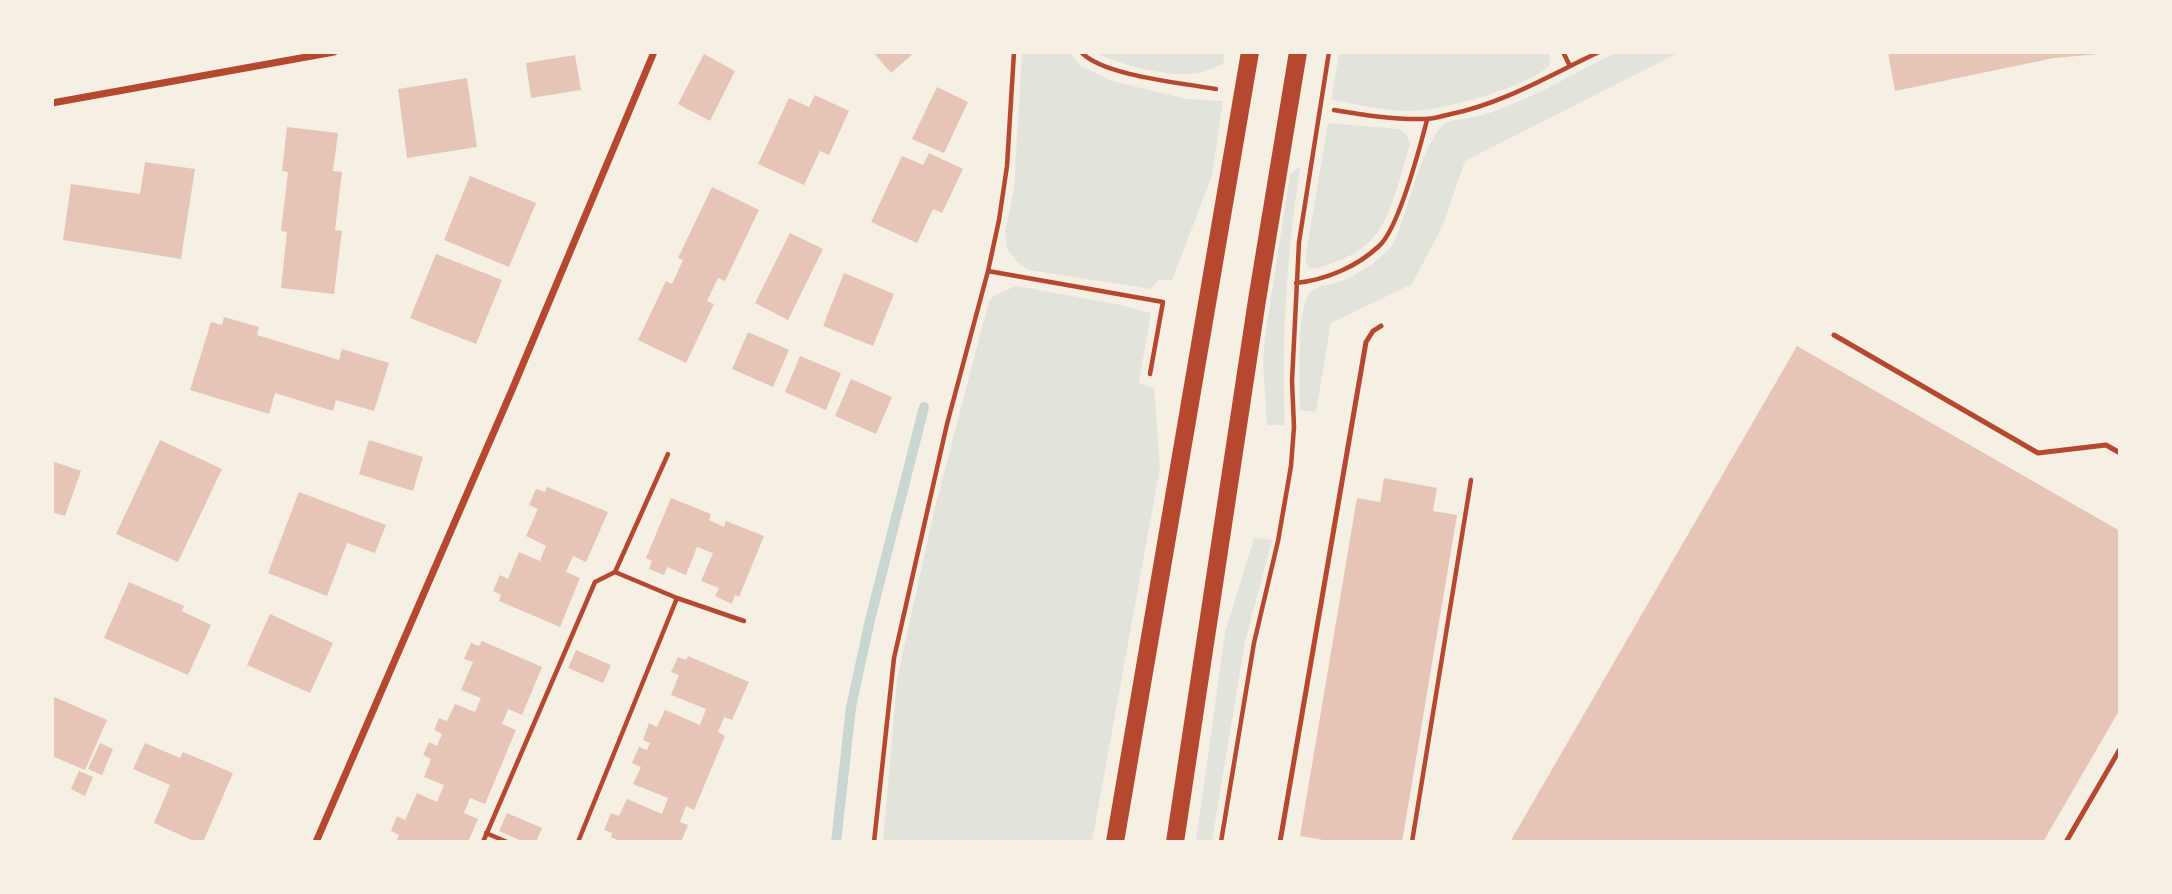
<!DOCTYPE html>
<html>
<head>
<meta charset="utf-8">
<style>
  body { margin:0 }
  #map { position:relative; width:2172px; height:894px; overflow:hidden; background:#f6efe4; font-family:Inter,sans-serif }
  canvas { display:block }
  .frame { position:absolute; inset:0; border:54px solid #f6efe4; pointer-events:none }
</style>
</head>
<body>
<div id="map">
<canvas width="2172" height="894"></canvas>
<div class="frame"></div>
</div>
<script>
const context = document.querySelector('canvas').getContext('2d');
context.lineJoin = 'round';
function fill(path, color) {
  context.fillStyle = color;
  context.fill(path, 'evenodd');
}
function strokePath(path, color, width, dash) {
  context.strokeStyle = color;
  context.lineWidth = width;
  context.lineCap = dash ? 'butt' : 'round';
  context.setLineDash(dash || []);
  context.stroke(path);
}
fill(new Path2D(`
  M1022,53h48l11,13 31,15 74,18 37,2 -11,75 -40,104h-14l-7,9 -122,-19 -12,-8 -10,-13 -2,-18 9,-41z
  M1096,53h129l-2,11c-7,3 -14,6 -20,8 -28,8 -82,-7 -107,-19z
  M1550,53l-1,13c-24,22 -110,46 -143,45 -25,-1 -50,-7 -75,-11l8,-47z
  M1615,53h73l-14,2 -209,106 -22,64 -31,59 -81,39 -15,89 -16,-2c0,-23 -4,-100 9,-116 9,-10 24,-9 35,-14 15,-6 42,-24 50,-38 14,-28 29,-108 54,-120 7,-3 18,-3 26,-5 11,-2 21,-6 31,-10 35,-13 75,-37 110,-54z
  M1328,123l71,6 8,6 3,9c-9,28 -17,72 -37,94 -15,17 -37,24 -58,31l-6,-2 -4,-7z
  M1300,167c-13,86 -19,172 -15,258h-18l-4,-64 2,-24 25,-163z
  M1016,286l100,18 35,9 -12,70 15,5 6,79 -68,374h-209l14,-161 37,-169 55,-210 6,-6z
  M1254,538l18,2 -27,102 -33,199h-16l29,-208z`), '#e2e4dc');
strokePath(new Path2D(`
  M836,842l15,-135 19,-87 54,-213`), '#c9d6d2', 10);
fill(new Path2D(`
  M873,52h42l-24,21z
  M1888,52h212v2l-46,4 -159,33z
  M704,54l31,17 -25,50 -32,-17z
  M575,55l6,35 -50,8 -5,-35z
  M467,78l10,69 -70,11 -9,-69z
  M937,87l31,15 -24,51 -32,-14z
  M815,95l34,16 -20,44 -9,-4 -16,34 -46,-21 31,-66 20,9z
  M287,127l51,6 -5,38 9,1 -7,58 7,1 -8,63 -53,-6 6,-56 -6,-1 7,-59 -6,-1z
  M929,153l34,16 -21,44 -9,-4 -16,34 -46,-21 31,-66 21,9z
  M145,162l50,7 -14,90 -118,-19 8,-56 69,10z
  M470,176l66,27 -27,64 -65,-27z
  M712,187l47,23 -34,71 -7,-3 -11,23 7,3 -28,59 -48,-23 28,-59 6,3 11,-24 -5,-2z
  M790,233l33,16 -35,71 -33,-17z
  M436,254l66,26 -26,64 -66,-26z
  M844,273l50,21 -21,52 -50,-20z
  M224,317l35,10 -2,8 82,25 3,-11 47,14 -15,48 -38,-11 -3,11 -58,-18 -6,21 -79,-24 21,-68 11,3z
  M748,332l41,18 -16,37 -41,-18z
  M1797,346l323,185v178l-77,133h-533z
  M800,356l41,17 -15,37 -41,-18z
  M851,379l41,18 -16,37 -41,-18z
  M160,440l62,29 -44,93 -62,-28z
  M369,440l54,17 -10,34 -54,-17z
  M52,461l29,10 -16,45 -13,-4z
  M1384,478l53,10 -4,23 24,4 -55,327h-67l-35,-6 57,-338 23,4z
  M547,487l61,25 -22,50 -13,-6 -7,16 14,6 -20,49 -61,-26 2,-6 -8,-4 7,-16 8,4 11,-27 21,9 6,-15 -20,-10 12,-27 -9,-4 7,-16 9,3z
  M299,492l87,33 -11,28 -28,-10 -20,53 -59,-23z
  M671,498l40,16 -2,6 15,7 2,-6 38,15 -25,61 -4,-2 -3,9 -17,-8 4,-8 -18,-7 12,-28 -16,-6 -11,28 -19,-8 -3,8 -15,-6 3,-8 -6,-3z
  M129,582l55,24 -2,5 29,14 -23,50 -84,-37z
  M270,614l63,29 -23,50 -63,-28z
  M482,641l60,26 -20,48 -14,-6 -6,15 14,6 -31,74 -15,-6 -6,15 14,6 -10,23h-72l3,-7 -8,-4 6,-15 8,4 12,-27 20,9 7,-17 -20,-8 7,-18 -8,-4 6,-13 8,4 5,-12 -8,-4 5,-12 8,3 8,-17 20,8 6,-14 -20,-8 12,-28 -9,-3 7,-16 8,3z
  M576,650l35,15 -8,18 -35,-15z
  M688,656l61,26 -17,38 -8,-3 -6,15 7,4 -31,74 -8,-4 -6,16 8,3 -7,17h-60l-10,-5 1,-4 -8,-3 7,-17 8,3 8,-17 35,15 6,-16 -35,-14 8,-17 -9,-4 7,-16 8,3 3,-7 -7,-3 6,-17 8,4 8,-17 35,15 6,-16 -35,-14 8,-20 -8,-3 7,-15 8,3z
  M52,696l55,24 -22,50 -33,-14z
  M100,743l13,6 -11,26 -14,-6z
  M145,743l35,15 3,-6 50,21 -30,69h-7l-42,-19 16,-38 -37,-16z
  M79,771l14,6 -8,19 -14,-7z
  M507,813l35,15 -6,14h-12l-25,-11z`), '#e6c5b7');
strokePath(new Path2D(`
  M1081,52c22,24 102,31 135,37
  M1563,52l7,14
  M1334,110c30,5 60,10 91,9 8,0 17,-3 26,-5 53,-11 99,-39 148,-62
  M988,271l175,31 -13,72
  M1296,283c29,-3 61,-16 83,-37 19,-17 41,-99 48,-126
  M615,572l62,26 67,23
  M486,833l21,9
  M483,842l112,-260 20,-10 53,-118
  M578,842l99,-244
  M874,842l20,-184 53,-234 41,-153 11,-51 8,-54 7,-114
  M1221,842l33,-199 24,-102 13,-75 3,-39 -2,-46 7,-139 30,-190
  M1412,842l59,-362`), '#b5482f', 4.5);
strokePath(new Path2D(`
  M1834,335l204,118 68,-8 14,8
  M1280,842l86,-500 7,-11 8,-5
  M2066,842l54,-93`), '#b5482f', 5);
strokePath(new Path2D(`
  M52,103l282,-51
  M316,842l196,-452 142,-338`), '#b5482f', 7);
strokePath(new Path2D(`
  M1115,842l135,-790
  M1175,842l82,-542 41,-248`), '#b5482f', 18);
</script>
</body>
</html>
